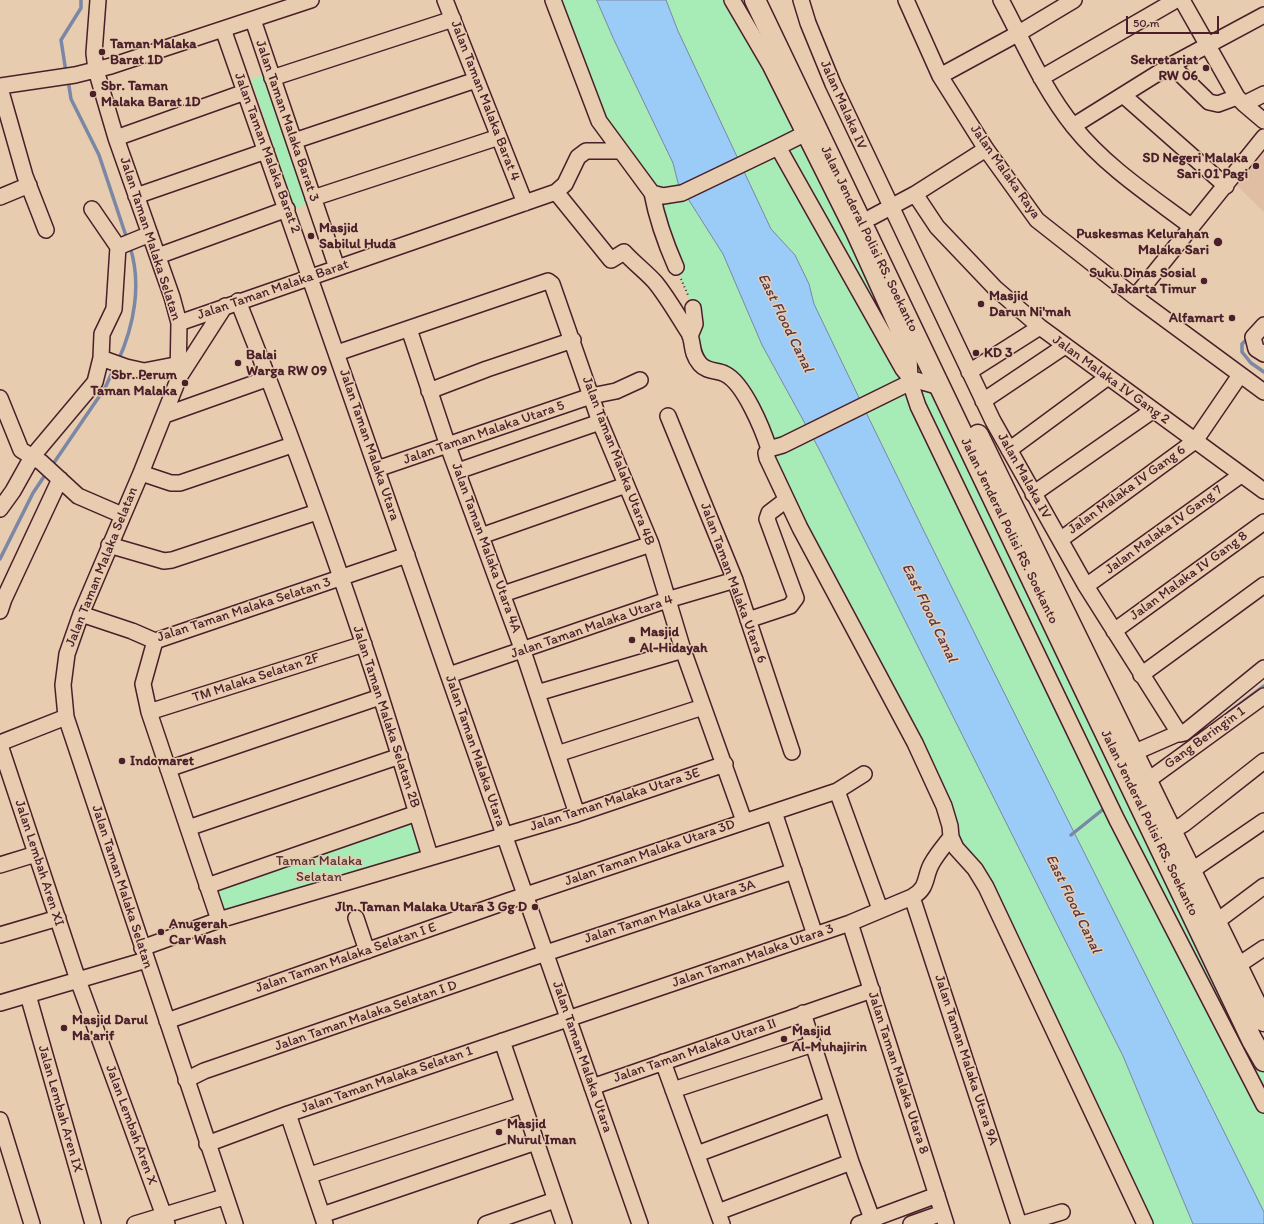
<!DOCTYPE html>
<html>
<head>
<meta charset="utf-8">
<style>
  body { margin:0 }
  #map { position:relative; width:1264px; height:1224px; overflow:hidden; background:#e8ccaf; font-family:Itim,sans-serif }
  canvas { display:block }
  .scale { position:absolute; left:1126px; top:16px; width:93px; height:18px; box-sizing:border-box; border:2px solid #4a1f2b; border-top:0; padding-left:5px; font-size:12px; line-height:14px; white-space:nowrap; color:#4a1f2b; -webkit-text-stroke:3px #e8ccaf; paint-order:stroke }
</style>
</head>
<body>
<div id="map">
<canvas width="1264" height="1224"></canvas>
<div class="scale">50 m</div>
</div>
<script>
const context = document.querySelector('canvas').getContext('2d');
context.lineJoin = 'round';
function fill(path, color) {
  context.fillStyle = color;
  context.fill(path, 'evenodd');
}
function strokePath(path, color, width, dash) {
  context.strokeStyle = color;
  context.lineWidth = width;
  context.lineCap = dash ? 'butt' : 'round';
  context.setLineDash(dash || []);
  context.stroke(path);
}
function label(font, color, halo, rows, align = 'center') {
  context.font = font + ' Itim,sans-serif';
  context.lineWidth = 3;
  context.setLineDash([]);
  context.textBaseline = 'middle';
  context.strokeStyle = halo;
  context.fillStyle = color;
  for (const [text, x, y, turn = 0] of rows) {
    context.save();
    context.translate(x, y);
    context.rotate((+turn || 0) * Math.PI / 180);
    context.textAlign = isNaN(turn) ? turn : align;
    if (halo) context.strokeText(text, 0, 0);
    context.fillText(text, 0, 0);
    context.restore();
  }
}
fill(new Path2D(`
  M1264,150v62l-31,-30z`), '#e0bea4');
fill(new Path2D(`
  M553,0h202l509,1061v163h-119l-195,-398 -150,-298 -66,-148 -34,-15 -7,-57 -17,-41 -24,-74 -44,-58z
  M270,73l41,129 -16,7 -44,-130z
  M415,819l11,34 -204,66 -10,-33z`), '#a7ecb7');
const water = new Path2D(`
  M597,0h69l12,31 93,198 24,26 14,29 5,20c145,305 300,605 450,908v12h-71l-70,-168 -304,-607 -57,-104 -39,-91 -45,-71 -5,-20 -59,-123z`);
fill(water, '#9accf7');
strokePath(water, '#7a87a5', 1);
strokePath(new Path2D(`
  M66,72l-5,-32 20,-32v-8
  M68,80l3,19 28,56 28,84
  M1248,338l-6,6v8l9,11 13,9
  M118,361c16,-35 24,-77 12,-114
  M51,467l54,-79 10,-22
  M0,559l33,-66 14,-21
  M1228,713l36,-27
  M1071,835l35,-28`), '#7a87a5', 3.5);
const minor = new Path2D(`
  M98,0l-4,53 2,17 20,68 56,159 7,26 -1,57 -37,93 -60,141 -14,40 -4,31 3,32 169,507
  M445,0l80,203
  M553,0l46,121 53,72 11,3 19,-3 96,-46 125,222 7,9
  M732,0l38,65 84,168 55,121 1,28 8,24 199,414 147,285
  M801,0l7,23 25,61 160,337 93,165 93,147 1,1 4,-1 80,-65
  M906,0l34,76 46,73 51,71 98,77 129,95
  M1001,0c23,43 42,89 73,127 32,40 77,69 118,100
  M1182,0l55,97 7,7 20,17
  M253,20l84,248
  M223,29l417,1195
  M1171,65l38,37 9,2 19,-7
  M940,76l79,-43 55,-33
  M272,78l181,-59
  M1041,78l135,-78
  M0,86l75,-11 36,-9 200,-66
  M0,88l25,88 21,54
  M1123,95l103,91
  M1244,104l20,-10
  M1073,126l98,-61 93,-50
  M116,138l129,-46
  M294,141l182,-61
  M778,147l26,-13
  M556,192l55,68 13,-8c10,11 22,20 31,30 13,16 23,34 34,51 5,10 1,19 11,31 7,8 17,6 25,10 19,9 38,56 44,75
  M652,193c5,27 13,49 24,74
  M915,194l22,33 58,61 45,39 224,164
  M136,196l130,-45
  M0,197l29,-12
  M313,198l186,-61
  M872,217l43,-23 71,-45
  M118,247l32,-13
  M158,256l129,-47
  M1135,297l129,-160
  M238,301c45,113 87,227 125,341 24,71 45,143 67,214
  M179,323l377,-131 9,-8 13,-27 8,-6h35
  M1264,325l-11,12 3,12 8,5
  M409,329l39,117 75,205 54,163
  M690,336l5,-12 -2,-16
  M337,353l211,-72 4,3 48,138 51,122 32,106 61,171
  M101,358l25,9 18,4 36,-7
  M969,372l71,-45
  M178,379l47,-73
  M940,387l-24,-7 -3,1 -130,64 -14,4 -3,4 1,5 33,70 115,215 29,63 6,20 1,11 5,11 19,21 11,18 159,337
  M429,391l58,-22 86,-29
  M0,398l21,52 20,12 37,34 44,19
  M983,401l82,-55
  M165,415l104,-37
  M668,416l67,164 57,172
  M1009,450l99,-73
  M377,469l214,-73 25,-5 24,-11
  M458,471l142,-49
  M141,473l30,10h9l112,-38
  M1033,494l119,-83
  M0,509l13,-18 19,-34 63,-75 6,-24 1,-24 12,-25 4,-62 -26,-38
  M481,536l145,-51
  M1060,540l135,-99 45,-66
  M109,545l55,16 8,-1 145,-48
  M1086,586l155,-111
  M503,594l148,-50
  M0,611l4,-12 56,-120
  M81,614l51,17 23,10 252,-86
  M748,620l42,-14 6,-8 -29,-79 2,-6 17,-13
  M1114,631l150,-109
  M155,641l-12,43 6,28 70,208
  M449,675l218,-75 68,-20
  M1141,675l123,-90
  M537,693l146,-43
  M149,712l215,-68
  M0,743l66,-26
  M0,745l78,235 89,244
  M1133,753l46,-20
  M557,754l146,-47
  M168,769l212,-72
  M1147,781l117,-85
  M837,791l27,-17
  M188,828l212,-72
  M1172,831l12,-7 80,-63
  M0,865l36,-11
  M1191,871l73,-50
  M207,886l210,-73
  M912,897l107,327
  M356,918l11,33
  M1216,922l48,-36
  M850,923l96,301
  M0,935l58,-17
  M815,935l-41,-123 63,-21 43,118
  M142,948l77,-28 358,-106 148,-50
  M1237,966l27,-18
  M28,995l65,229
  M0,1003l146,-43
  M803,1013l48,149 23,62
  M167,1021l341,-120 266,-89
  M502,1041l62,183
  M663,1062l59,162
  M186,1080l18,-9 342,-118 248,-82
  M592,1087l280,-97
  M673,1090l140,-46
  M288,1114l37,110
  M0,1120l32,104
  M207,1144l81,-30 562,-191 62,-26c17,-9 12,-21 20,-34 5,-9 12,-17 19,-26
  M697,1154l135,-50
  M310,1175l213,-70
  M718,1212l133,-50
  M322,1215l214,-73
  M135,1224l89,-27
  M486,1224l69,-24
  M859,1224l78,-29
  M911,1224l31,-11
  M1022,1224l40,-12`);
const major = new Path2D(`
  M755,0l497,1040 12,21
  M978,435l286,586`);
strokePath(minor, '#4a1f2b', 18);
strokePath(major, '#4a1f2b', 23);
strokePath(new Path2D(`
  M681,279l7,16`), '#4a1f2b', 2, [1, 3]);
strokePath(minor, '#e8ccaf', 15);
strokePath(major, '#e8ccaf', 20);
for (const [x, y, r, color] of [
  [102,52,4,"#4a1f2b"],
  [1206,68,4,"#4a1f2b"],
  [93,94,4,"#4a1f2b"],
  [1256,166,4,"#4a1f2b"],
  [311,236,4,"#4a1f2b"],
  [1218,242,5,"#4a1f2b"],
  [1204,281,4,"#4a1f2b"],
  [981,304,4,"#4a1f2b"],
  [1232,318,4,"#4a1f2b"],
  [976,353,4,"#4a1f2b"],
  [238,363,4,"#4a1f2b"],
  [185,383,4,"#4a1f2b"],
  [632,640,4,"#4a1f2b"],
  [122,761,4,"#4a1f2b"],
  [535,907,4,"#4a1f2b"],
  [161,932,4,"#4a1f2b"],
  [64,1028,4,"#4a1f2b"],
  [784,1039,4,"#4a1f2b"],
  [499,1132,4,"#4a1f2b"]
]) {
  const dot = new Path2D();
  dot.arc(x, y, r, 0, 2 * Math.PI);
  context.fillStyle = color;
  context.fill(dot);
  strokePath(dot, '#e8ccaf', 1.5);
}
label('bold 14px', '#4a1f2b', '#e8ccaf', [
  ["Taman Malaka",110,44],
  ["Barat 1D",110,60],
  ["Sekretariat",1198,60,"right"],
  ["RW 06",1198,76,"right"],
  ["Sbr. Taman",101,86],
  ["Malaka Barat 1D",101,102],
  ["SD Negeri Malaka",1248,158,"right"],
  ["Sari 01 Pagi",1248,174,"right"],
  ["Masjid",319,228],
  ["Sabilul Huda",319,244],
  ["Puskesmas Kelurahan",1209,234,"right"],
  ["Malaka Sari",1209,250,"right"],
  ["Suku Dinas Sosial",1196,273,"right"],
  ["Jakarta Timur",1196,289,"right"],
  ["Masjid",989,296],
  ["Darun Ni'mah",989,312],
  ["Alfamart",1224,318,"right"],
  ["KD 3",984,353],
  ["Balai",246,355],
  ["Warga RW 09",246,371],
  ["Sbr. Perum",177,375,"right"],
  ["Taman Malaka",177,391,"right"],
  ["Masjid",640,632],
  ["Al-Hidayah",640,648],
  ["Indomaret",130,761],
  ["Jln. Taman Malaka Utara 3 Gg D",527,907,"right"],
  ["Anugerah",169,924],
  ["Car Wash",169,940],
  ["Masjid Darul",72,1020],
  ["Ma'arif",72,1036],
  ["Masjid",792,1031],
  ["Al-Muhajirin",792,1047],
  ["Masjid",507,1124],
  ["Nurul Iman",507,1140]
], 'left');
label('14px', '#4a1f2b', '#e8ccaf', [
  ["Jalan Taman Malaka Barat 4",485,101,69],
  ["Jalan Malaka IV",843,105,66],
  ["Jalan Taman Malaka Barat 3",287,121,71],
  ["Jalan Taman Malaka Barat 2",267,153,70],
  ["Jalan Malaka Raya",1005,172,55],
  ["Jalan Taman Malaka Selatan",150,239,72],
  ["Jalan Jenderal Polisi RS. Soekanto",869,239,64],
  ["Jalan Taman Malaka Barat",273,290,-19],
  ["Jalan Malaka IV Gang 2",1111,380,36],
  ["Jalan Taman Malaka Utara 5",484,433,-19],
  ["Jalan Taman Malaka Utara",369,445,71],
  ["Jalan Taman Malaka Utara 4B",618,461,69],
  ["Jalan Malaka IV",1024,476,61],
  ["Jalan Malaka IV Gang 6",1127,490,-36],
  ["Jalan Malaka IV Gang 7",1164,530,-36],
  ["Jalan Jenderal Polisi RS. Soekanto",1009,531,64],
  ["Jalan Taman Malaka Utara 4A",486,548,70],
  ["Jalan Taman Malaka Selatan",102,567,-68],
  ["Jalan Malaka IV Gang 8",1189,576,-36],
  ["Jalan Taman Malaka Utara 6",733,583,70],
  ["Jalan Taman Malaka Selatan 3",244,610,-18],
  ["Jalan Taman Malaka Utara 4",592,627,-19],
  ["TM Malaka Selatan 2F",256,678,-18],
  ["Jalan Taman Malaka Selatan 2B",386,717,72],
  ["Gang Beringin 1",1205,738,-36],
  ["Jalan Taman Malaka Utara",475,751,71],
  ["Jalan Taman Malaka Utara 3E",615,800,-18],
  ["Jalan Jenderal Polisi RS. Soekanto",1149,823,64],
  ["Jalan Taman Malaka Utara 3D",650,853,-19],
  ["Jalan Lembah Aren XI",39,863,72],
  ["Jalan Taman Malaka Selatan",122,887,72],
  ["Jalan Taman Malaka Utara 3A",670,912,-18],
  ["Jalan Taman Malaka Utara 3",753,956,-19],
  ["Jalan Taman Malaka Selatan I E",346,958,-19],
  ["Jalan Taman Malaka Selatan I D",366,1016,-19],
  ["Jalan Taman Malaka Utara II",695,1051,-19],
  ["Jalan Taman Malaka Utara",582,1057,71],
  ["Jalan Taman Malaka Utara 9A",966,1060,72],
  ["Jalan Taman Malaka Utara 8",898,1073,72],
  ["Jalan Taman Malaka Selatan 1",387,1080,-19],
  ["Jalan Lembah Aren IX",60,1109,74],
  ["Jalan Lembah Aren X",131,1125,70]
]);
label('14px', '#533439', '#e8ccaf', [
  ["Taman Malaka",319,861],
  ["Selatan",319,877]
]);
label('italic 15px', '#56394a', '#e8ccaf', [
  ["East Flood Canal",785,323,64],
  ["East Flood Canal",929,613,64],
  ["East Flood Canal",1073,904,64]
]);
</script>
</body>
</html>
